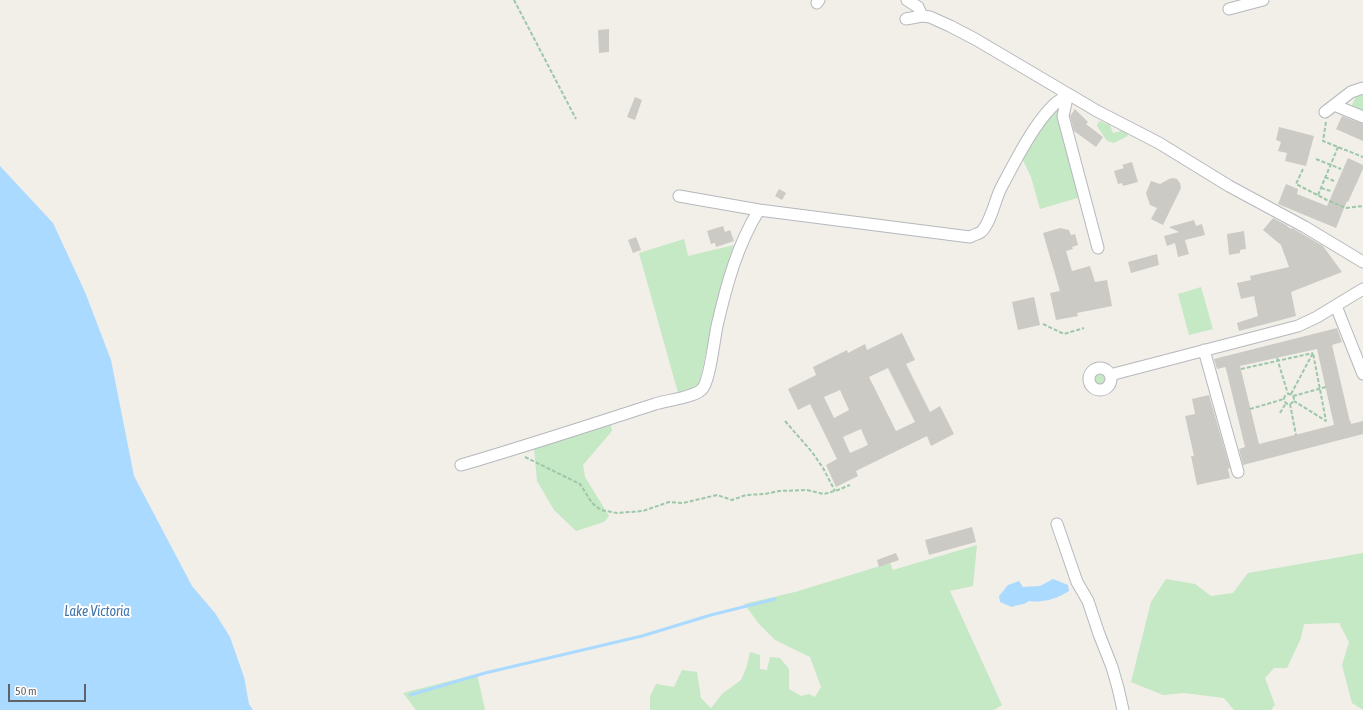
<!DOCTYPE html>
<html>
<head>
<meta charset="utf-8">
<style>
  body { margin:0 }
  #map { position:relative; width:1363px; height:710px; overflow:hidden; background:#f1efe8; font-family:"Asap Condensed",sans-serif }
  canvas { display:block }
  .scale { position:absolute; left:8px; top:684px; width:78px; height:18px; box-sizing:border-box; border:2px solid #5f6368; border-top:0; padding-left:5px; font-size:12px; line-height:14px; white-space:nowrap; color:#5f6368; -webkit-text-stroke:3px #fff; paint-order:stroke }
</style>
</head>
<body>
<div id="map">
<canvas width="1363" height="710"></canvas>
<div class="scale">50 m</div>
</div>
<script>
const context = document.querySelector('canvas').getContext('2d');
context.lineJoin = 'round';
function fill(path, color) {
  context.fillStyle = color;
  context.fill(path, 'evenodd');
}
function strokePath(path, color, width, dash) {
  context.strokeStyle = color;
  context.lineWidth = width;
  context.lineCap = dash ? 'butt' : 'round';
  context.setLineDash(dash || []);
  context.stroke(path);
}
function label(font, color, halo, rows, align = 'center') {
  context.font = font + ' "Asap Condensed",sans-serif';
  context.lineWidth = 4;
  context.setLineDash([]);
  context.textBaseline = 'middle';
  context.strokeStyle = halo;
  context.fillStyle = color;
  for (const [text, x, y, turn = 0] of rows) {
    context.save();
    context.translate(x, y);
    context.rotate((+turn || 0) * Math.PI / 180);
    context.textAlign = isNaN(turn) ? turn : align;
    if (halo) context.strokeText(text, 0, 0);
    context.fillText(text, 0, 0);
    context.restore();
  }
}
fill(new Path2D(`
  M1359,90l4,3v21l-13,-5z
  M1061,104l20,93 -41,12 -9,-32 -10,-21 20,-30z
  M1099,121l11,4 3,8 11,-3 3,2 1,4 -14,7 -7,-2 -10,-15z
  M684,239l4,17 46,-11 -18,63 -18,80 -20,5 -39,-140z
  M1201,287l12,42 -24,6 -11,-41z
  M1093 379a6 6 0 1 1 12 0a6 6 0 1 1-12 0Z
  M610,421l2,10 -29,34 2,12 24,39 -5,6 -28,9 -22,-21 -17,-29 -3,-33z
  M977,545l-4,41 -23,5 52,114 -8,5h-344v-14l6,-12 18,3 8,-17 15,2 4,26 10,10 11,-14 19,-14 6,-14 3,-14 10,3v14l7,1 3,-13 10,1 9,11v20l12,7 8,-2 6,3 6,-10 -11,-30 -35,-17 -15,-15 -16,-21 51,-12 95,-29 3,7z
  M1363,553v157l-11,-7 -10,-38 7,-23 -10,-19 -35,1 -3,14 -14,30h-13l-9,10 10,27 -4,5h-37l-10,-12 -40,-5 -21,2 -32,-13 20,-80 15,-23 29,5 16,12 22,-3 15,-20z
  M477,674l8,36h-69l-13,-17z`), '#c5e8c5');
fill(new Path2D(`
  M0,166l53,57 32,69 26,68 23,116 58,110 23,27 15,24 14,40 5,27 4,6h-253z
  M1053,579l15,6 1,6c-12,8 -27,12 -40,10 -7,5 -10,3 -17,6l-12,-5 -1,-6 9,-11 11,-4 4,6 17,-1z`), '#aadaff');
strokePath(new Path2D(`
  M410,695l75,-22 157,-37 69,-21 64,-16`), '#aadaff', 3);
fill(new Path2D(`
  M609,29v23l-10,1 -1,-23z
  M635,97l7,3 -7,20 -8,-3z
  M1075,109l13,13 -2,2 17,13 -7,10 -22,-16 -4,-15z
  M1342,116l21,8v17l-27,-12z
  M1279,127l35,9 -8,30 -21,-5 2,-8 -9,-2 3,-9 -5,-2z
  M1348,158l15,7v4l-15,33 -1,-1 -11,27 -58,-24 8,-20 12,5 -1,5 30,12z
  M1132,162l6,20 -15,4 -1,-3 -4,1 -4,-13 10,-3 -2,-3z
  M1173,178l4,1 3,4 1,5 -18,37 -12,-6 6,-11 -7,-3 -4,-12 5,-12 9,3 9,-5z
  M779,189l7,4 -4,7 -7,-4z
  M1273,218l13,7 5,4 1,-1 31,18 19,26 -51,20 5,24 -57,15 -2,-8 21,-7 -4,-20 -13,3 -4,-16 14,-3 -1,-4 39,-9 -8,-22 -18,-15z
  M1194,220l2,6 6,-2 3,11 -20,5 4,14 -11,3 -3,-14 -8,3 -3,-10 15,-4 -10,-5z
  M723,226l2,6 5,-2 4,11 -18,6 -1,-4 -4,1 -4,-13z
  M1060,228l9,2 2,5 4,-1 3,11 -6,2 1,2 -7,2 6,20 18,-5 5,16 12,-2 5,26 -35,7 1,3 -22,4 -6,-27 10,-2 -17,-58z
  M1244,231l2,18 -6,1v3l-11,2 -2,-21z
  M636,237l5,13 -8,3 -5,-13z
  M1157,254l2,11 -28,8 -3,-11z
  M1034,297l6,28 -22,5 -6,-28z
  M1337,328l5,14 -10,3 18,77 1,-1v3l12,-3v13l-120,31 -4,-16 6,-2 -19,-78 -1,-2 -8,2 -3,-10zM1317,349l17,76 -75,19 -19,-78z
  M902,333l13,27 -9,4 24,48 10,-6 14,28 -23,12 -4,-10 -71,35 2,5 -22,11 -10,-22 11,-6 -27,-55 -12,6 -10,-21 28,-14 -3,-8 34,-17 1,3 17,-9 2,6zM888,368l27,54 -19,9 -27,-54zM840,390l9,20 -15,8 -10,-21zM861,429l7,16 -18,8 -7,-16z
  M1209,395l21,73 -2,1 2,9 -33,7 -6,-29h3l-9,-40 10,-2 -3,-15z
  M972,527l4,15 -47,13 -4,-15z
  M896,553l3,7 -20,7 -2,-7z`), '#cccac5');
const minor = new Path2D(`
  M907,0l11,7 4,9
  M817,3l2,-3
  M1229,9l34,-9
  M906,19l16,-3 8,1 20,9 25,13 122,72 62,32 70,43 76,41 58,35
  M1068,94l-5,22 35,132
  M1334,105l29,12
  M1325,112l26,-20 12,-4
  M679,196l80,14 211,27c3,-2 8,-3 11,-5 9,-8 14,-31 19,-42 13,-25 35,-69 56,-87 4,-3 8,-6 12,-9
  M1336,306l27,68
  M1204,350l34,122
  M1089 379a11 11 0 1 1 22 0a11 11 0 1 1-22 0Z
  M1110,375l188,-49 19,-9 46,-28
  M461,465c65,-19 129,-40 194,-61 11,-4 41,-6 48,-16 7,-10 11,-47 14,-62 9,-39 20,-81 42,-116
  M1057,524l20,58 11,19 11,33 13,33 6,21 5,22`);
strokePath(minor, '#b5b8bc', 13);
strokePath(new Path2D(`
  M514,0l62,119
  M1326,122l-3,19 40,16
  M1316,159l25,10
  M1303,169l-7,15 31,16 19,8 17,-2
  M1325,177l9,4
  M1321,188l10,3
  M1318,195l20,-48
  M1043,324l21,10 20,-6
  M1277,358l11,36
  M1241,369l72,-16
  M1284 399a5 5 0 1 1 10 0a5 5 0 1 1-10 0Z
  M1291,394l22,-41 13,68 -32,-20
  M1293,396l33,-9
  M1290,404l6,31
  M1250,409l34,-10
  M1280,413l6,-10
  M785,421l27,31 11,16 12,23
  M525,457l55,27 12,19 9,7 16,3 26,-2 26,-9 14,1 34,-8 15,5 14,-5 19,-1 14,-3 28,-1 17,4 14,-4 12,-5`), '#9cc7a9', 2, [4, 2]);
strokePath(minor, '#fff', 11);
label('italic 14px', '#4174aa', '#fff', [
  ["Lake Victoria",97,612]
]);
</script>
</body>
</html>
